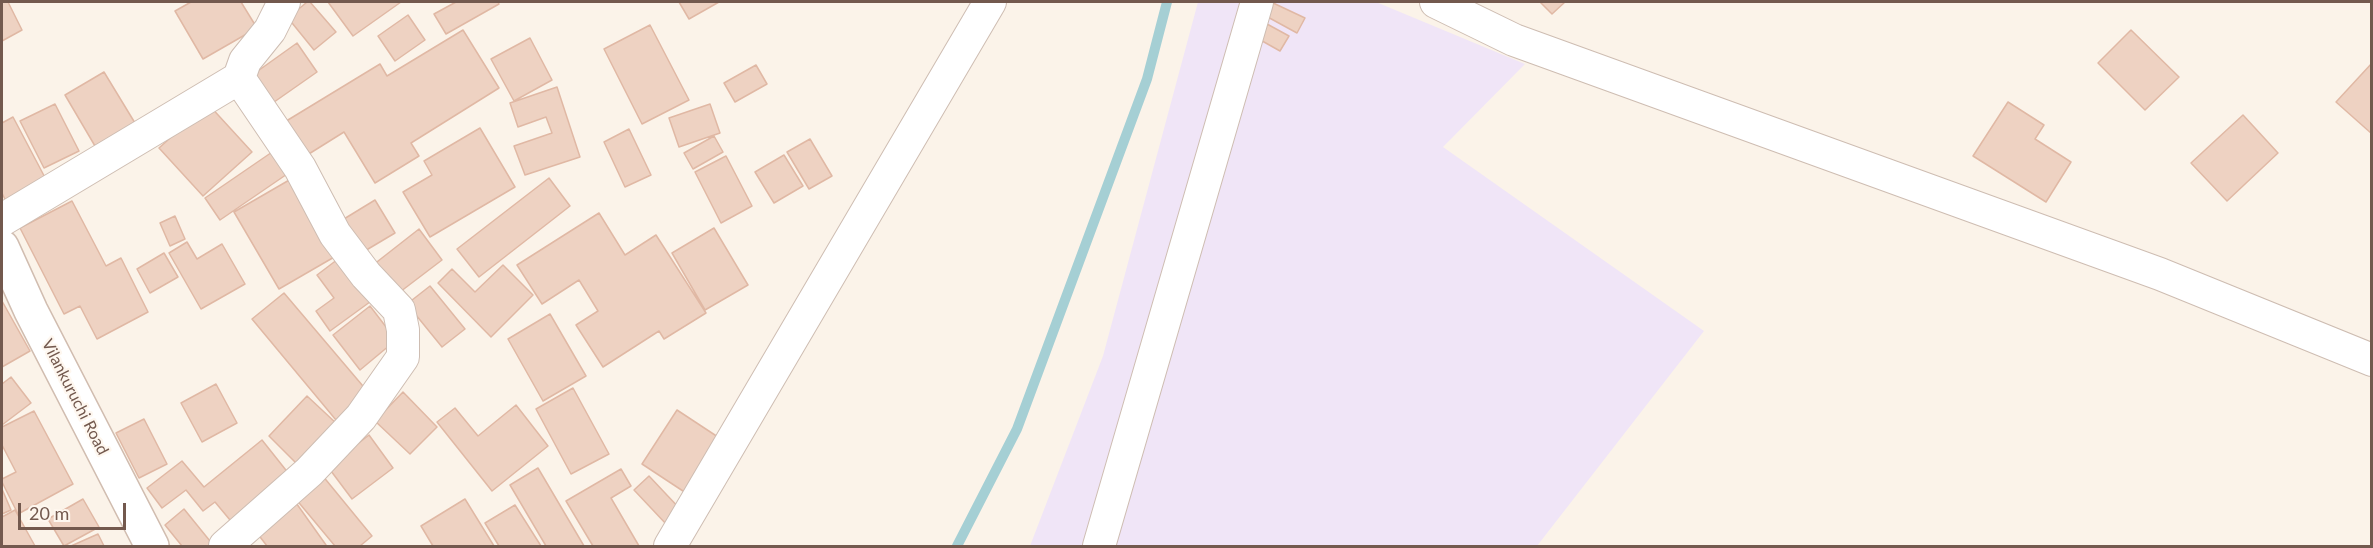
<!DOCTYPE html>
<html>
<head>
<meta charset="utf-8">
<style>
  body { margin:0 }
  #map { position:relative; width:2373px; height:548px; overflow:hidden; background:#fbf3e9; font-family:Lato,sans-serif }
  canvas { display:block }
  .frame { position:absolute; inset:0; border:3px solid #73594e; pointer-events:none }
  .scale { position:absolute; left:18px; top:503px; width:108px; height:27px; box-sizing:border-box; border:3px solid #73594e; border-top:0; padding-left:8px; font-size:18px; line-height:21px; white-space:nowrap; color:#73594e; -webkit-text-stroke:4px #fef7ef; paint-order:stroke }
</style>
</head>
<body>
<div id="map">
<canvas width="2373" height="548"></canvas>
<div class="frame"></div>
<div class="scale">20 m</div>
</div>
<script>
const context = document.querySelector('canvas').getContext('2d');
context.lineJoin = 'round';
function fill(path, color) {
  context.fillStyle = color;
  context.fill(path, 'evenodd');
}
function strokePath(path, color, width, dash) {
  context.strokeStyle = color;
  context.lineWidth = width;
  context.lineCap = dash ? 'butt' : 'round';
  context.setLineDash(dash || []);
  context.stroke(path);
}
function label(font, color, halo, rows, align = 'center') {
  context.font = font + ' Lato,sans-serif';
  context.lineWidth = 4.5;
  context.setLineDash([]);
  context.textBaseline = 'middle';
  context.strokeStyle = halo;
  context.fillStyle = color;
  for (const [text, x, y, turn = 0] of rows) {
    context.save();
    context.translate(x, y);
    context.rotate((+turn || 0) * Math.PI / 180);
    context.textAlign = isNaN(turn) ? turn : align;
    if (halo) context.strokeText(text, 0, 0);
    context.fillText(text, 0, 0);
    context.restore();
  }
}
fill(new Path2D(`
  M1198,2h178l149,62 -82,83 261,184 -167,215h-507l73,-190z`), '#f0e5f7');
strokePath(new Path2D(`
  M957,546l60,-117 130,-350 20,-77`), '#a5cfd4', 10);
const building = new Path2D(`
  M2,2h6l14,28 -20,11z
  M191,2h50l16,26 -54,31 -28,-48z
  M307,2h3l26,30 -22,18 -26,-32z
  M328,2h73l-48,34z
  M456,2h42l1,2 -53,30 -12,-20z
  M679,2h40l-30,17z
  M1271,2l34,16 -8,15 -33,-18z
  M1540,2h25l-13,12z
  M408,15l17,25 -30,21 -17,-25z
  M1256,18l33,18 -9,15 -32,-18z
  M650,25l39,75 -47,24 -38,-75z
  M463,30l36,58 -88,55 8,13 -44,27 -31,-51 -40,25 -21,-34 97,-59 7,12z
  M2131,30l48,47 -34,33 -47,-47z
  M530,38l22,42 -38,21 -23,-42z
  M297,43l20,29 -50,35 -19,-29z
  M2372,63v71l-36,-32z
  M756,65l11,19 -32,18 -11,-19z
  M104,72l31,51 -40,23 -30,-51z
  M557,87l23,70 -55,18 -11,-29 38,-13 -6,-16 -28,10 -8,-24z
  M2008,102l36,23 -9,14 36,23 -25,40 -73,-46z
  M55,104l24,47 -35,17 -24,-47z
  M208,104l44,48 -49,44 -44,-48z
  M710,104l10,29 -41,14 -10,-29z
  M2243,115l35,38 -51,48 -36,-38z
  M13,117l37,70 -41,21 -7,-15v-70z
  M480,128l35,59 -85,50 -27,-45 29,-17 -8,-14z
  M629,129l22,46 -26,12 -21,-45z
  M714,136l9,16 -30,17 -9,-16z
  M810,139l22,37 -23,13 -22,-37z
  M278,148l15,22 -73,50 -15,-22z
  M784,155l19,31 -29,17 -19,-31z
  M726,156l26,50 -31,17 -26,-51z
  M549,178l21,28 -91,71 -22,-28z
  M291,179l45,77 -57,33 -45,-77z
  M375,200l20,33 -37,22 -19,-33z
  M72,201l34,65 15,-8 27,54 -51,27 -17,-33 -16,8 -44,-86z
  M599,213l26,42 31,-20 50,78 -42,26 -5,-8 -56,36 -27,-42 22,-14 -19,-31 -37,24 -25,-39z
  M175,216l10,23 -15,7 -10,-23z
  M714,228l34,57 -43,25 -33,-57z
  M419,229l23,31 -46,35 -23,-30z
  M187,242l10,17 25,-15 23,40 -44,25 -32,-56z
  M164,253l14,24 -28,16 -13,-24z
  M342,256l32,43 -44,32 -14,-20 18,-13 -17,-23z
  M503,265l30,30 -42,42 -53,-54 14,-14 23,23z
  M430,286l35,43 -23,18 -35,-43z
  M284,293l84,99 -32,28 -84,-101z
  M2,301l28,50 -28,16z
  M370,306l26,34 -36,30 -27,-35z
  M550,314l36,62 -43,25 -35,-62z
  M11,377l20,26 -29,22v-41z
  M216,384l21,39 -35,19 -21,-39z
  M573,388l36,66 -38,20 -35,-65z
  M403,392l34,35 -27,27 -35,-33z
  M307,396l30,28 -39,41 -29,-29z
  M516,405l32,41 -56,45 -55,-69 18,-14 23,28z
  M677,410l44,29 -35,54 -44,-29z
  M34,411l39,73 -55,30 -16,-32v-3l14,-7 -14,-27v-18z
  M144,419l23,45 -28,14 -23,-45z
  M369,435l24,33 -41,31 -24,-32z
  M262,440l31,39 -58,47 -20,-24 -12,9 -17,-21 -24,18 -15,-20 35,-27 22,26z
  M538,468l46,78h-38l-36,-61z
  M621,469l10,17 -20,12 28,48h-46l-27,-45z
  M322,475l50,61 -12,10h-25l-40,-48z
  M649,476l33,35 -15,14 -33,-35z
  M2,489l9,21 -9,4z
  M83,499l16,28 -35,19 -16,-27z
  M465,499l29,47h-61l-12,-20z
  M294,500l32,45 -2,1h-57l-13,-17z
  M515,505l26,41h-42l-14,-23z
  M184,509l30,37h-32l-17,-21z
  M15,510l20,36h-33v-29z
  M98,534l6,12h-33z`);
fill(building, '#eed2c2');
strokePath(building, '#e0b8a4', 1.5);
const minor = new Path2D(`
  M1436,2l78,38 646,234 212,86
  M2,220l237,-142 6,-17 25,-31 14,-28
  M225,546l84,-74 52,-55 42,-60v-27l-4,-20 -33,-35 -31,-41 -35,-66 -61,-90
  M670,546l320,-544
  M1099,546l158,-544`);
const secondary = new Path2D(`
  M2,247l29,64 121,235`);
strokePath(minor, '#cebdb2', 34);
strokePath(secondary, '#d1bdb0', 36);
strokePath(minor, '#fff', 32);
strokePath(secondary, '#fff', 33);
label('16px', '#73594e', '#fef7ef', [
  ["Vilankuruchi Road",75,397,63]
]);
</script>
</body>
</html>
